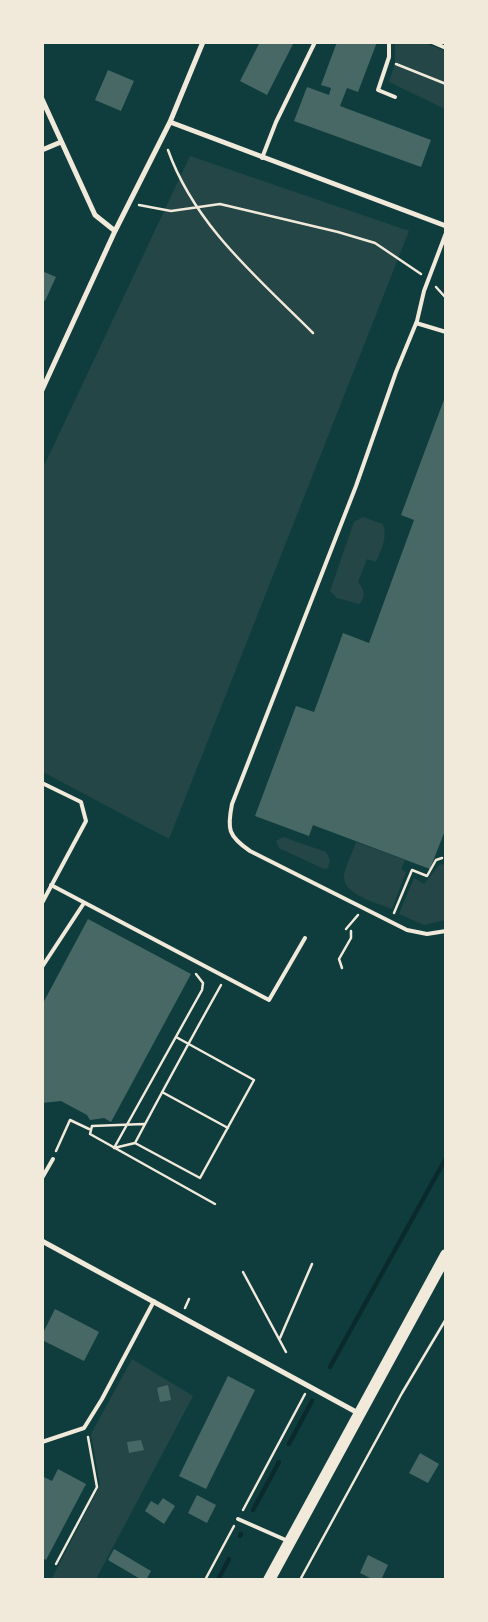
<!DOCTYPE html>
<html>
<head>
<meta charset="utf-8">
<style>
  body { margin:0 }
  #map { position:relative; width:488px; height:1622px; overflow:hidden; background:#0f3d3e; font-family:"Sofia Sans Condensed",sans-serif }
  canvas { display:block }
  .frame { position:absolute; inset:0; border:44px solid #f1e9da; pointer-events:none }
</style>
</head>
<body>
<div id="map">
<canvas width="488" height="1622"></canvas>
<div class="frame"></div>
</div>
<script>
const context = document.querySelector('canvas').getContext('2d');
context.lineJoin = 'round';
function fill(path, color) {
  context.fillStyle = color;
  context.fill(path, 'evenodd');
}
function strokePath(path, color, width, dash) {
  context.strokeStyle = color;
  context.lineWidth = width;
  context.lineCap = dash ? 'butt' : 'round';
  context.setLineDash(dash || []);
  context.stroke(path);
}
fill(new Path2D(`
  M395,43h30l20,8v58l-56,-27 6,-19z
  M190,156l219,75 -240,608 -126,-67v-304z
  M363,517l20,7c5,13 -2,26 -7,38l-9,-3 -9,23c6,8 9,14 1,22l-22,-6 -7,-7 24,-69z
  M283,837l43,15 4,8 -2,8 -4,1 -45,-21 -3,-7z
  M356,842l49,18 -4,9 5,3 -14,37c-14,-6 -50,-14 -48,-34 2,-11 9,-23 12,-33z
  M440,864l5,1v55l-21,5 -25,-11 15,-36 10,6z
  M132,1359l61,37 -97,183 -45,1 49,-95 -9,-51z`), '#244646');
strokePath(new Path2D(`
  M330,1367l116,-209
  M289,1444l23,-43
  M253,1510l26,-48
  M240,1536l1,-2
  M218,1580l11,-21`), '#0a2a2b', 4.5);
fill(new Path2D(`
  M260,42h34l-27,53 -27,-14z
  M337,42h40l-19,50 -11,-4 -7,18 91,34 -10,27 -127,-46 13,-34 22,8 2,-7 -10,-3z
  M108,70l26,11 -13,30 -26,-11z
  M42,271l14,6 -11,24 -3,-1z
  M445,397l1,431 -16,41 -117,-44 -4,11 -54,-20 41,-110 18,6 29,-79 26,10 45,-123 -13,-5z
  M88,919l103,55 -80,148 -7,-4 -14,2 -3,-5 -26,-14 -19,2v-98z
  M55,1309l44,23 -15,29 -42,-21v-5z
  M228,1376l27,14 -49,99 -27,-13z
  M168,1385l3,15 -11,2 -3,-14z
  M141,1440l3,10 -15,3 -2,-11z
  M420,1453l19,11 -11,19 -19,-10z
  M58,1469l28,15 -40,76 -4,-2v-82l10,5z
  M197,1495l19,10 -9,18 -19,-10z
  M163,1498l12,8 -11,18 -19,-13 6,-10 7,4z
  M114,1549l37,22 -5,9h-4l-34,-20z
  M368,1555l20,10 -7,15h-7l-14,-7z`), '#486865');
strokePath(new Path2D(`
  M396,64l50,20
  M168,150c27,76 90,128 145,183
  M139,205l32,6 49,-7 118,28 37,11 46,31
  M436,287l10,11
  M394,913l18,-43 15,6 9,-16 6,-2
  M346,929l12,-14
  M342,968l-3,-9 12,-21v-7
  M176,1037l78,43 -54,98 -65,-35c28,-53 57,-106 86,-158
  M162,1092l66,36
  M144,1124l-52,2 -2,8 125,70
  M114,1148l88,-158 1,-7 -7,-9
  M114,1148l21,-5
  M56,1151l14,-31 19,9
  M243,1272l43,80
  M185,1308l4,-9
  M280,1338l32,-74
  M243,1510l62,-116
  M56,1564l41,-77 -9,-50
  M205,1580l29,-54
  M300,1580l102,-187 44,-74`), '#f1e9da', 2.5);
strokePath(new Path2D(`
  M389,42v15l-11,33 17,7
  M432,42l14,6
  M262,158l14,-36 39,-80
  M446,233l-22,58 -7,30 -21,51 -40,114 -124,318c-5,25 -4,32 18,47l157,79 20,4 19,-3
  M416,323l30,9
  M42,783l39,19 5,19 -44,82
  M51,885l218,115 36,-62
  M42,967l42,-64
  M42,1178l11,-19
  M42,1442l42,-14 18,-29 52,-98
  M238,1519l50,22`), '#f1e9da', 4);
strokePath(new Path2D(`
  M42,99l53,116 20,16
  M170,122l276,104
  M42,150l19,-8
  M42,390l73,-159 55,-109 33,-80
  M42,1241l316,172`), '#f1e9da', 5);
strokePath(new Path2D(`
  M269,1580l177,-325`), '#f1e9da', 12);
</script>
</body>
</html>
